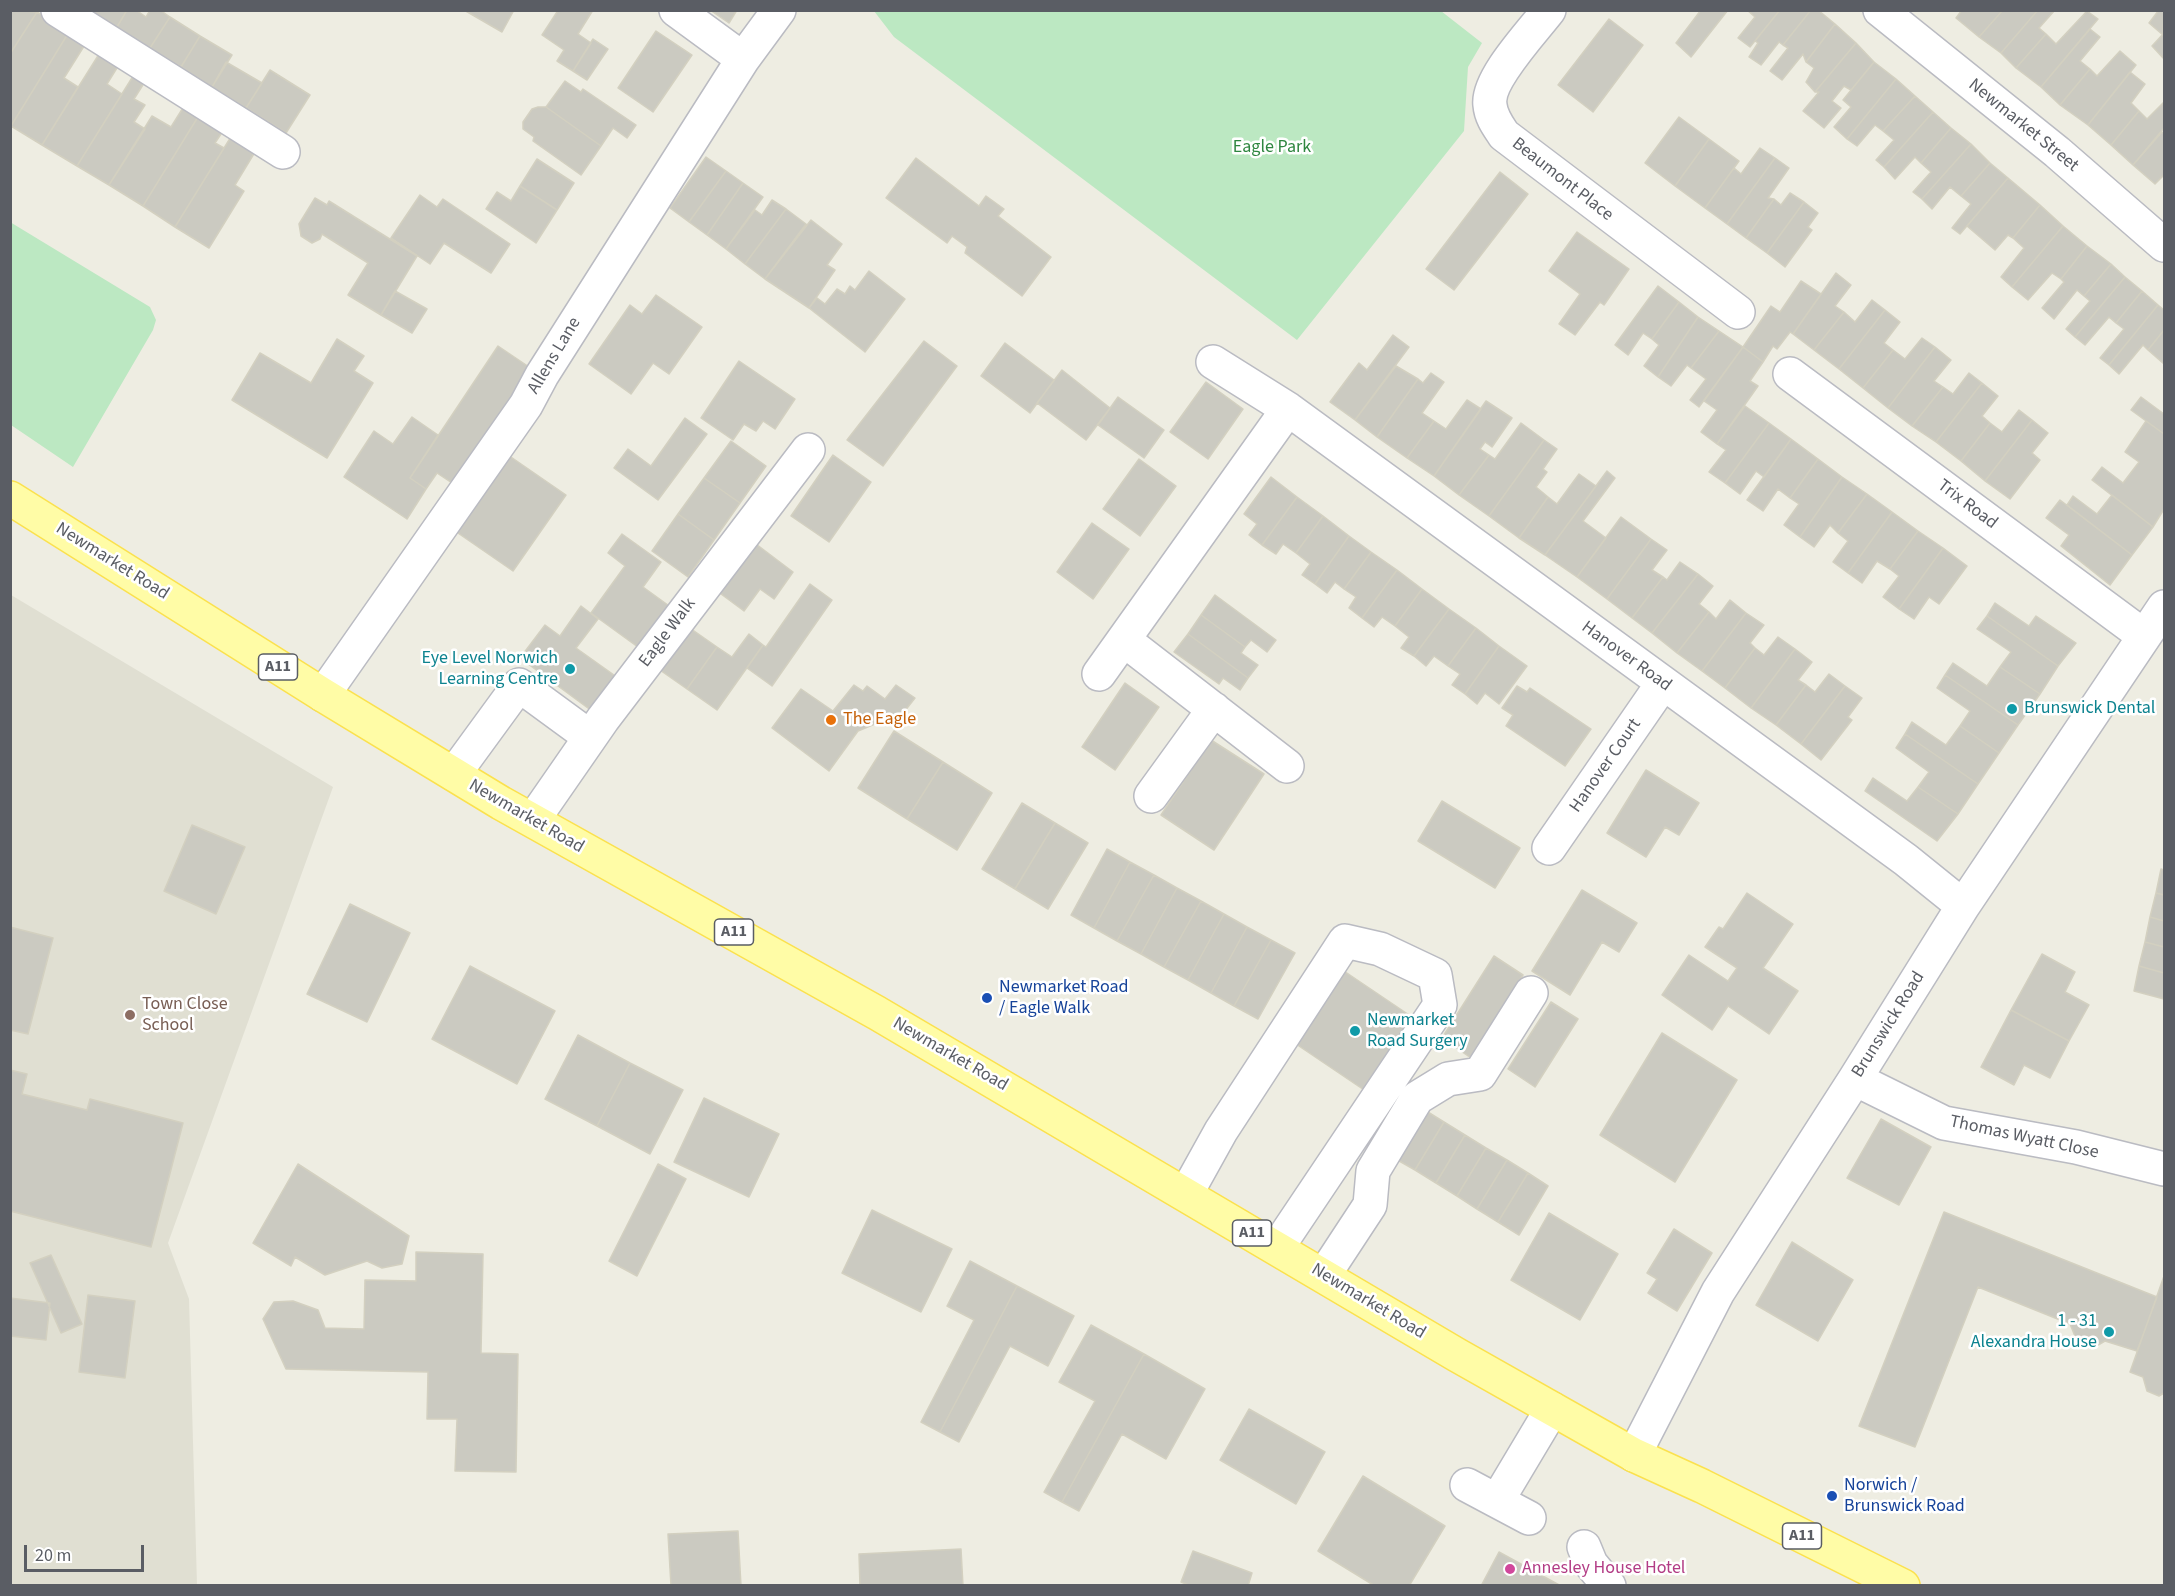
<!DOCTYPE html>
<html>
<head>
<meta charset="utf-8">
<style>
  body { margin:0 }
  #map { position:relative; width:2175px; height:1596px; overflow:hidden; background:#eeede2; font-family:"Source Sans 3",sans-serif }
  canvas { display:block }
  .frame { position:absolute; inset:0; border:12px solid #5a5d64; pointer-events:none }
  .scale { position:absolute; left:24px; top:1545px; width:120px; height:27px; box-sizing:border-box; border:3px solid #5a5d64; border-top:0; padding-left:8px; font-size:18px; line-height:21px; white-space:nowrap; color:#5a5d64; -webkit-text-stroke:4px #fff; paint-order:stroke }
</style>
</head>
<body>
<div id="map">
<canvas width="2175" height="1596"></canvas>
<div class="frame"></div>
<div class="scale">20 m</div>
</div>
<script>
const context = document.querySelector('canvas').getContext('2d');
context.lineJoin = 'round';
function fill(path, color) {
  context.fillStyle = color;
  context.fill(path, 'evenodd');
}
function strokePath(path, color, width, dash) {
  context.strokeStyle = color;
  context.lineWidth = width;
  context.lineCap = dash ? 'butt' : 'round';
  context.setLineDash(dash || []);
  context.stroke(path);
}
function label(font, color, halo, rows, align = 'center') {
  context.font = font + ' "Source Sans 3",sans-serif';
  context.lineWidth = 5;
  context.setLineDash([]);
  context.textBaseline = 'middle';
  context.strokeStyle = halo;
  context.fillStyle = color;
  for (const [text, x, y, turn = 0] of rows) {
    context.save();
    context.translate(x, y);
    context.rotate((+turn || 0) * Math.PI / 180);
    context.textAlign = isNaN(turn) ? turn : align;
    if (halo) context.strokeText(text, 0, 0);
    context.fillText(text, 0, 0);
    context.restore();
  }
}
fill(new Path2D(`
  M11,595l322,192 -165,456 21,56 8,286 -186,1z`), '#e0dfd2');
fill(new Path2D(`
  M874,11h567l41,32 -14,24 -4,64 -167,209 -403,-303z
  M10,222l140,85 6,13 -3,10 -80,137 -62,-42z`), '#bce8c2');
const building = new Path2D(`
  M10,10l27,2 -27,42z
  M90,10h37l-10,17z
  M127,10h9l10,7 4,-7h10l10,7 -20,31 -33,-21z
  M464,10h50l-12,22z
  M555,10h38l-15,24 13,9 -18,28 -16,-10 7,-11 -22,-15 15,-23z
  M710,10h27l-8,13z
  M1701,10h27l-37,47 -15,-14z
  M1747,10h33l-30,37 -12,-9 17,-21z
  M1780,10h31l-28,35 -4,-3 -18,23 -12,-8 9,-14 -3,-2z
  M1811,10h7l17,14 -29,38 -3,-8 -21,26 -12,-9 18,-23 -5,-3z
  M1962,10h41l-24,27 -23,-19z
  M2003,10h35l-37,43 -22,-16z
  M2038,10h17l-16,18 7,6 -30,34 -15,-15z
  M2159,10h5l-1,25 -14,-12z
  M2087,11l11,8 -57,68 -25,-19 30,-34 10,10z
  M37,12l32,20 -58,94 -1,-72z
  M170,17l30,19 -19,31 -31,-19z
  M1609,19l34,26 -50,67 -35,-27z
  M1835,24l21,19 -41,49 -9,-10 8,-14 -8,-6z
  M2090,29l10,8 -20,24 10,8 -30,36 -19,-18z
  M656,31l36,24 -39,57 -35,-24z
  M69,32l17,11 -22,35 14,9 -36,58 -31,-19z
  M2164,33v26l-12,-13z
  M200,36l32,19 -20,32 -31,-20z
  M593,39l15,10 -21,31 -14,-9z
  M1856,43l18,19 -23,28 -7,-4 -12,15 9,7 -17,20 -21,-17 16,-19h-4z
  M101,51l19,12 -13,21 15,10 -45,72 -35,-21z
  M2120,51l16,14 -48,60 -28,-20 30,-36 7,7z
  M226,62l36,21 -16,25 -34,-21z
  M1874,62l22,17 -49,60 -13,-12 17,-20 -8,-7z
  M270,70l40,25 -24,38 -40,-25z
  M2130,72l15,12 -14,19 8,8 -28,34 -23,-20z
  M135,73l11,7 -12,19 11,6 -11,17 11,7 -36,56 -32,-19z
  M1896,79l19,17 -32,35 -8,-6 -18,21 -10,-7z
  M565,81l16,11 2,-3 53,36 -9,13 -14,-10 -12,18 -55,-39z
  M1915,96l18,16 -49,55 -8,-7 18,-20 -11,-9z
  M2164,102v26l-31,37 -22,-20 28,-34 8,8z
  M186,103l15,9 -58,94 -34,-21 43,-69 19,11z
  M538,107h8l55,39 -20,29 -48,-34 1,-4 -11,-8v-7l9,-13z
  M201,112l24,16 -10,15 9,5 -49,79 -32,-21z
  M1933,112l18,16 -30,35 -6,-6 -20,22 -11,-12z
  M1679,117l30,22 -34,47 -30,-23z
  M1951,128l20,16 -49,55 -9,-7 18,-20 -10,-9z
  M234,132l24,15 -23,38 9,6 -35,57 -34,-21z
  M2162,132l2,2v41l-9,9 -22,-19z
  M1709,139l30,22 -34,47 -30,-22z
  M1971,144l19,19 -29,33 -11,-9 -18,22 -10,-10z
  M1760,148l15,10 -48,66 -22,-16 29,-40 7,6z
  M706,157l20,14 -37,51 -19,-14z
  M916,158l63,48 7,-10 18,13 -6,7 53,41 -29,39 -57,-43 2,-6 -15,-11 -5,7 -61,-45z
  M1775,158l14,10 -21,30 6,1 -28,39 -19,-14z
  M537,159l37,24 -17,27 -37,-24z
  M1990,163l18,15 -48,56 -8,-6 19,-24 -10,-8z
  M726,171l17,12 -36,52 -18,-13z
  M1500,172l28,22 -74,96 -28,-21z
  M2008,178l32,27 -27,33 -5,-3 -13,15 -28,-24z
  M743,183l20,14 -37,52 -19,-14z
  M520,186l37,24 -21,33 -50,-34 11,-17 14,9z
  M1790,193l14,9 -37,51 -21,-15 28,-39 7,6z
  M420,195l17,12 6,-8 67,45 -19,29 -47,-30 -14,21 -39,-26z
  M315,198l12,7 2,-4 88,55 -36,59 -33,-20 20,-32 -46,-29 -2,5 -8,4 -11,-7 -2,-12z
  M772,200l14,9 -41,55 -19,-15 29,-39 7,5z
  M1804,202l14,11 -10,14 4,3 -27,37 -18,-14z
  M2040,205l23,21 -51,61 -11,-10 23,-29 -11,-10z
  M786,209l20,15 -41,55 -20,-15z
  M811,220l31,24 -15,21 8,5 -26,38 -44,-29z
  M2063,226l24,20 -26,33 -9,-6 -24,27 -16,-13z
  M1577,232l52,37 -25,36 -4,-3 -25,33 -16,-11 21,-30 -31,-23z
  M2087,246l24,18 -27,32 -7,-6 -23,29 -12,-11 22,-26 -3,-3z
  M2111,264l14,13 -50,60 -9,-8 24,-28 -6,-5z
  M869,271l36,28 -40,53 -56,-44 8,-10 8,6 12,-15 8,5 5,-8 5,4z
  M1836,273l15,12 -16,21 9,6 -30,38 -21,-16z
  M2125,277l17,14 -26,32 -7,-6 -24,28 -10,-8z
  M1801,281l20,13 -28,40 -3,-2 -13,17 -4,-3 -10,16 -20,-15 28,-41 9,6z
  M1658,286l21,16 -27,37 -9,-6 -15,22 -13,-10z
  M395,291l32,18 -15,24 -31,-18z
  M2142,291l16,14 -49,60 -9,-7 24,-29 -8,-6z
  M656,295l46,32 -33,47 -16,-11 -22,31 -42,-30 41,-59 12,9z
  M1872,300l13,10 -46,59 -25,-19 30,-38 11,10z
  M1679,302l19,15 -40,60 -14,-11 15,-21 -7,-6z
  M2158,305l6,5v20l-16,20 -5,-5 -24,29 -10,-9z
  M1885,310l15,12 -16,21 9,7 -30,38 -24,-19z
  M1698,317l21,14 -28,37 -4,-3 -16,21 -13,-9z
  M2164,330v34l-16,-14z
  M1719,331l24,16 -44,60 -9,-7 16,-21 -15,-11z
  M1393,335l16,12 -54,73 -25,-18 29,-39 8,7z
  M1922,338l13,9 -47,61 -25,-20 30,-38 12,9z
  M337,339l27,17 -10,15 19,12 -46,75 -95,-58 28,-47 51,30z
  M924,341l33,25 -74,100 -36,-26z
  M1005,343l49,37 -24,33 -49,-37z
  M498,346l37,25 -77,116 -21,-14 -11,16 -16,-11z
  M1743,347l20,15 -13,19 8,5 -41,58 -16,-12 16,-22 -13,-9z
  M1935,347l16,13 -17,21 9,6 -31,39 -24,-18z
  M739,361l56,38 -20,30 -12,-8 -7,10 -12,-7 -11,16 -32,-22z
  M1396,366l22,13 -41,58 -22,-17z
  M1062,370l48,38 -24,32 -49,-37z
  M1431,373l13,9 -22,31 12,8 -27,37 -30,-21 41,-58 5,4z
  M1969,373l13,10 -46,59 -24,-16 31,-39 10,7z
  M1206,382l37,27 -35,50 -38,-27z
  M1982,383l16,13 -16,20 8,7 -29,38 -25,-19z
  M1118,397l46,33 -20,28 -46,-33z
  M2141,397l23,17v20l-33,-24z
  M1467,400l14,9 -47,67 -27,-18 27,-37 12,8z
  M1486,401l26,17 -20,29 -7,-5 -5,7 9,6 -30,40 -25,-19z
  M1745,406l24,17 -44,60 -16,-11 17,-22 -9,-6z
  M2019,410l13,10 -47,61 -24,-20 29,-38 12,9z
  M412,417l26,18 -28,43 16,11 -19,30 -63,-42 30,-46 19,13z
  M685,418l22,16 -49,66 -44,-32 14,-19 23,17z
  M2032,420l16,13 -16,20 8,7 -30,39 -25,-18z
  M2146,421l18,13v75l-11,18 -61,-47 10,-13 21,16 16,-21 -14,-10z
  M1521,423l23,17 -55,76 -30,-21 30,-40 6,4z
  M1769,423l22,16 -27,38 -8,-6 -16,23 -15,-11z
  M1791,439l27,20 -28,39 -12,-9 -15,22 -16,-11z
  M1544,440l13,9 -14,20 4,3 -11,15 12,10 -29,41 -30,-22z
  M731,441l35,25 -26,37 -36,-25z
  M508,455l58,40 -53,76 -58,-40z
  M833,455l38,27 -42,60 -38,-26z
  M1139,459l37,27 -36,50 -37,-27z
  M1818,459l24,18 -42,60 -16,-12 15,-21 -9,-6z
  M1607,471l8,7 -32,43 23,17 -29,39 -32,-22z
  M1579,474l17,12 -51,69 -26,-17 29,-41 9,7z
  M1271,477l26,20 -35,48 -13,-10 8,-11 -13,-10z
  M1842,477l25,17 -29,39 -8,-8 -16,22 -14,-10z
  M704,478l36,25 -26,37 -36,-26z
  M1867,494l25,18 -44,61 -15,-11 15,-21 -10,-8z
  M2112,495l41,32 -21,28 -65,-50 6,-9 24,18z
  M1297,497l26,19 -27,37 -13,-9 -7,10 -14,-9z
  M2060,500l72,55 -22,30 -49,-39 8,-11 -23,-17z
  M1892,512l26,19 -28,38 -13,-8 -15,22 -14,-10z
  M678,514l36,26 -26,37 -36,-26z
  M1323,516l26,20 -34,48 -13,-9 8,-11 -14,-11z
  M1621,517l30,22 -44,60 -30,-22z
  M1092,523l37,26 -36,50 -36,-27z
  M1918,531l25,17 -44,61 -16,-12 16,-21 -9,-7z
  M622,534l39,28 -18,25 29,21 -30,42 -51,-37 34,-47 -17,-13z
  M1349,536l22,16 -27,37 -9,-7 -8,11 -12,-9z
  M1651,539l16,11 -15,20 11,7 -31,41 -25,-19z
  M752,541l41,31 -19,27 -14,-10 -16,22 -27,-20z
  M1943,548l24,18 -28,38 -10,-7 -15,22 -15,-10z
  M1371,552l26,18 -35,48 -13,-10 7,-11 -12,-8z
  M1680,562l18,12 -46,59 -20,-15 31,-41 4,3z
  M1397,570l25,19 -27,37 -13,-9 -8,10 -12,-9z
  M1698,574l15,12 -14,18 10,8 -32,41 -25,-20z
  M810,584l22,16 -60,86 -25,-18 16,-23 3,2z
  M1422,589l27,20 -35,47 -13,-8 8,-11 -14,-11z
  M1215,595l61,45 -9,12 -16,-12 -6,7 -44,-32z
  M1730,600l16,13 -44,58 -25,-18 32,-41 7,7z
  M1995,603l34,23 7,-10 40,27 -18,23 -71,-50z
  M581,606l17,13 -22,29 45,32 -25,34 -76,-56 25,-33 15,11z
  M1449,609l27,19 -28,38 -14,-10 -8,10 -12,-10z
  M1746,613l18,12 -14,18 5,5 -30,40 -23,-17z
  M1201,615l44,32 -4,6 17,12 -10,13 -60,-44z
  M1987,616l71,50 -18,28 -40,-27 11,-15 -34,-23z
  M687,626l30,21 -30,42 -30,-21z
  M1476,628l23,18 -34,48 -13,-9 8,-11 -12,-8z
  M749,634l14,11 -46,65 -30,-21 30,-42 15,10z
  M1188,634l60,44 -8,12 -17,-12 -4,6 -45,-32z
  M1778,637l17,12 -44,59 -26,-20 30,-40 9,7z
  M1499,646l28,20 -28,38 -14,-11 -8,11 -12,-10z
  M1795,649l17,13 -14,18 8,5 -30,40 -25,-17z
  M1953,663l34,23 13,-19 40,27 -22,31 -73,-50z
  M1829,674l16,12 -44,58 -25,-19 30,-40 9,7z
  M1945,675l73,50 -19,28 -39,-27 10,-15 -33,-23z
  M1125,683l34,24 -44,63 -33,-23z
  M854,685l9,6 4,-5 18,13 11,-14 19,13 -11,14 -46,19 -29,40 -57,-43 29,-39 32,22z
  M1517,686l10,6 3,-4 61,41 -26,37 -59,-40 7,-11 -11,-7z
  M1845,686l17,12 -14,19 4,3 -31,40 -20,-16z
  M1912,722l34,23 14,-19 39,27 -21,31 -73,-50z
  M894,731l49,31 -36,57 -49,-31z
  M1905,734l73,50 -20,30 -40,-27 11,-15 -33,-24z
  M1211,740l53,34 -50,76 -53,-35z
  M943,762l49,31 -35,57 -50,-31z
  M1646,770l53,33 -20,32 -14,-8 -19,30 -39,-24z
  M1873,778l34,23 11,-14 40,27 -21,27 -72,-50z
  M1442,801l78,47 -25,40 -77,-47z
  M1022,803l33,20 -40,66 -33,-20z
  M1055,823l33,20 -40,66 -33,-20z
  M192,825l53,22 -29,67 -52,-23z
  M1107,849l23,13 -36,66 -23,-13z
  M1130,862l24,13 -37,66 -23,-13z
  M2161,869l3,1v25l-8,-2z
  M1154,875l23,13 -36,66 -24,-13z
  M1177,888l24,13 -37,66 -23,-13z
  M1582,890l55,33 -18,29 -17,-10 -32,53 -38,-24z
  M1747,893l46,31 -30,44 35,23 -29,43 -41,-28 -16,24 -50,-35 27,-40 39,26 9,-13 -32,-21 14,-20 4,2z
  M2156,893l8,2v26l-14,-4z
  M1201,901l23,13 -36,66 -24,-13z
  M350,904l60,29 -43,89 -60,-28z
  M1224,914l23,13 -36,66 -23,-13z
  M2150,917l14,4v26l-19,-5z
  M10,927l43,11 -25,96 -18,-4z
  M1247,927l24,13 -37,66 -23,-13z
  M1271,940l24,13 -37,66 -24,-13z
  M2145,942l19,5v26l-25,-7z
  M2042,954l33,18 -10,20 24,13 -20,36 -58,-31z
  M1494,956l29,19 -52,83 -29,-20z
  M470,966l85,45 -38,73 -85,-45z
  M2139,966l25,7v26l-30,-8z
  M1341,969l77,52 -48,73 -77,-52z
  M1551,1002l27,17 -43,68 -27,-18z
  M2011,1010l58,31 -19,37 -26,-13 -10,20 -33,-18z
  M1662,1033l75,47 -62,102 -75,-47z
  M578,1035l52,28 -33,63 -52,-27z
  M630,1063l53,27 -33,64 -53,-28z
  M10,1070l17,4 -5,20 65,16 3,-11 93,24 -32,124 -141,-36z
  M704,1098l75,36 -30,63 -75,-35z
  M1423,1109l21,13 -29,48 -21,-12z
  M1881,1119l50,28 -32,58 -52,-27z
  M1444,1122l21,13 -29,48 -21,-13z
  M1465,1135l21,13 -29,48 -21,-13z
  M1486,1148l21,12 -30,49 -20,-13z
  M1507,1160l21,13 -30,49 -21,-13z
  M298,1164l111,72 -7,28 -20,4 -15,-7 -42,14 -30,-18 -4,9 -38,-23z
  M658,1164l28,15 -49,97 -28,-15z
  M1528,1173l20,13 -29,49 -21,-13z
  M872,1210l80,39 -31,63 -79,-39z
  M1944,1212l213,85 -20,54 -32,-10 -12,7 -16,-7 -7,-17 -92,-37 -63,160 -56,-21z
  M1549,1213l69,41 -38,66 -69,-40z
  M1674,1229l38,24 -35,58 -29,-18 9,-14 -10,-6z
  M1792,1242l61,38 -35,61 -62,-36z
  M416,1252l67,2 -2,99 37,1 -2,118 -61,-1 2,-52h-30l1,-47 -142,-3 -23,-50 11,-17 19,-1 25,9 7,18 39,1 1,-49 51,1z
  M51,1255l31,69 -21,9 -31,-70z
  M970,1261l47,25 -77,146 -19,-10 53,-102 -27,-14z
  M2164,1276v117l-5,3 -12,-5 -4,-14 -13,-5z
  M1017,1286l57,30 -26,50 -38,-20 -51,96 -19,-10z
  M88,1295l47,6 -10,77 -46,-6z
  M10,1298l40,5 -4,37 -36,-4z
  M1091,1325l53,29 -82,148 -18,-10 51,-91 -36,-19z
  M1144,1354l61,35 -39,70 -44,-25 -43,77 -17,-9z
  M1249,1409l76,43 -29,52 -76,-44z
  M1363,1476l82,50 -36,60h-34l-57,-35z
  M738,1531l3,55h-70l-3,-52z
  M961,1549l2,37h-103l-1,-32z
  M1193,1551l59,22 -4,13h-57l-10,-4z
  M1499,1552l62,34h-80z`);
fill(building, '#cbcac1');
strokePath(building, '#d3d0c0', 1.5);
const minor = new Path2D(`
  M58,10l225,142
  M676,10l67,49
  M1549,10c-16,21 -63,70 -59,95 1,12 8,21 14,30l234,177
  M1880,10l177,142 107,93
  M1213,362l75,47
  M1790,374l354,262
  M1124,640l163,126
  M1099,674l189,-265 618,451 57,46
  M323,695l203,-290 16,-30 201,-316 36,-49
  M454,774l65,-89 71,52
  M1151,796l63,-87
  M533,820l70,-101 205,-269
  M1549,848l114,-165
  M1855,1079l89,44 132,24 88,22
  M1186,1194l35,-63 124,-190 35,8 55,26 5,30 -163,243
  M1324,1275l46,-70 3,-34 44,-73 31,-19 32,-5 51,-81
  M1634,1455l84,-163 137,-213 108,-173 201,-299
  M1467,1485l30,16 55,-92
  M1497,1501l32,17
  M1584,1547l7,17 18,22`);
const major = new Path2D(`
  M10,498l313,197 178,108 376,210 580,342 177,100 68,31 201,100`);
strokePath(minor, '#babbc2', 36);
strokePath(major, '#fbe14e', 36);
strokePath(minor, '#fff', 33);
strokePath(major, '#fffca6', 33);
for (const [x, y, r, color] of [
  [570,669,6,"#0f9aa8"],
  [2012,709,6,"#0f9aa8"],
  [831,720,6,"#e8710a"],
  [987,998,6,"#1a4fb4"],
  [130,1015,6,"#8d6e63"],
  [1355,1031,6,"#0f9aa8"],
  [2109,1332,6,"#0f9aa8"],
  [1832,1496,6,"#1a4fb4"],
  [1510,1569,6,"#d1479c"]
]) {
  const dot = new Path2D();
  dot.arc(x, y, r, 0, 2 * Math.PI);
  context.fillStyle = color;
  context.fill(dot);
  strokePath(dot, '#fff', 2);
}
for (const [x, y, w] of [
  [278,667,39],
  [734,932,39],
  [1252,1233,39],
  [1802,1536,39]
]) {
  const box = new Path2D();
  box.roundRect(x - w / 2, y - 13, w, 26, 4.5);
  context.fillStyle = '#fff';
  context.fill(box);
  strokePath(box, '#5a5d64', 1.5);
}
label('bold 16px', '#5a5d64', null, [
  ["A11",278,667],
  ["A11",734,932],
  ["A11",1252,1233],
  ["A11",1802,1536]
]);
label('18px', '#5a5d64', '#fff', [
  ["Newmarket Street",2023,126,39],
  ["Beaumont Place",1562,180,38],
  ["Allens Lane",555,356,-59],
  ["Trix Road",1967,505,37],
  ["Newmarket Road",112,562,32],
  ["Eagle Walk",668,633,-53],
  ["Hanover Road",1626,657,36],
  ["Hanover Court",1606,766,-55],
  ["Newmarket Road",526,817,30],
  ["Brunswick Road",1889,1025,-58],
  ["Newmarket Road",950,1055,30],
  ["Thomas Wyatt Close",2024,1138,12],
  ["Newmarket Road",1368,1302,31]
]);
label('18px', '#2e863f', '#fff', [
  ["Eagle Park",1272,148]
]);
label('18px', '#0d838f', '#fff', [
  ["Eye Level Norwich",558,659],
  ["Learning Centre",558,680],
  ["Brunswick Dental",2024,709,"left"],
  ["Newmarket",1367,1021,"left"],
  ["Road Surgery",1367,1042,"left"],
  ["1 - 31",2097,1322],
  ["Alexandra House",2097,1343]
], 'right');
label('18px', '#c56008', '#fff', [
  ["The Eagle",843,720]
], 'left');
label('18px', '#164399', '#fff', [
  ["Newmarket Road",999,988],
  ["/ Eagle Walk",999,1009],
  ["Norwich /",1844,1486],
  ["Brunswick Road",1844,1507]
], 'left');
label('18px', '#785e54', '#fff', [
  ["Town Close",142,1005],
  ["School",142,1026]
], 'left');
label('18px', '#b23c85', '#fff', [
  ["Annesley House Hotel",1522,1569]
], 'left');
</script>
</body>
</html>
